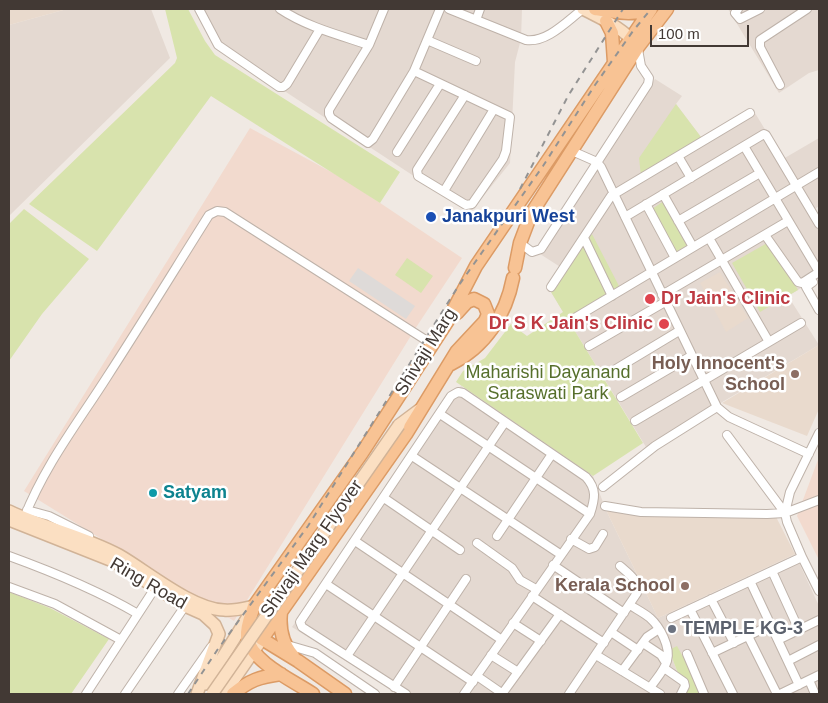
<!DOCTYPE html>
<html>
<head>
<meta charset="utf-8">
<style>
  body { margin:0 }
  #map { position:relative; width:828px; height:703px; overflow:hidden; background:#f0e9e3; font-family:Arial,sans-serif }
  canvas { display:block }
  .frame { position:absolute; inset:0; border:10px solid #423934; pointer-events:none }
  .scale { position:absolute; left:650px; top:25px; width:99px; height:22px; box-sizing:border-box; border:2px solid #423934; border-top:0; padding-left:6px; font-size:15px; line-height:18px; white-space:nowrap; color:#423934; -webkit-text-stroke:4px #fff; paint-order:stroke }
</style>
</head>
<body>
<div id="map">
<canvas width="828" height="703"></canvas>
<div class="frame"></div>
<div class="scale">100 m</div>
</div>
<script>
const context = document.querySelector('canvas').getContext('2d');
context.lineJoin = 'round';
function fill(path, color) {
  context.fillStyle = color;
  context.fill(path, 'evenodd');
}
function strokePath(path, color, width, dash) {
  context.strokeStyle = color;
  context.lineWidth = width;
  context.lineCap = dash ? 'butt' : 'round';
  context.setLineDash(dash || []);
  context.stroke(path);
}
function label(font, color, halo, rows, align = 'center') {
  context.font = font + ' Arial,sans-serif';
  context.lineWidth = 5;
  context.setLineDash([]);
  context.textBaseline = 'middle';
  context.strokeStyle = halo;
  context.fillStyle = color;
  for (const [text, x, y, turn = 0] of rows) {
    context.save();
    context.translate(x, y);
    context.rotate((+turn || 0) * Math.PI / 180);
    context.textAlign = isNaN(turn) ? turn : align;
    if (halo) context.strokeText(text, 0, 0);
    context.fillText(text, 0, 0);
    context.restore();
  }
}
fill(new Path2D(`
  M67,9h84l19,49 -161,158v-191z
  M198,9h324l-1,30 -6,23 -5,101 -40,50 -251,-165z
  M728,9h91v61l-10,3 -30,20z
  M655,79l27,17 -6,8 28,37 51,-28 28,46 36,-21v68l-7,5 7,12v54l-31,19 31,49 -173,102 -95,-155 14,-22 -28,-18z
  M461,386l132,90 13,34 52,108 137,-64 24,52v88h-118l-32,-44 17,44h-288l-106,-67z`), '#e4d9d1');
fill(new Path2D(`
  M250,128l96,52 116,78 -45,68 -183,295 -210,-130z
  M819,457v103l-22,-44z`), '#f2dace');
fill(new Path2D(`
  M9,9h58l-58,16z
  M720,272l28,46 -22,14 -26,-49z
  M819,345v64l-12,27 -85,-33z
  M772,509l23,45 -137,64 -52,-108z`), '#e9dacd');
fill(new Path2D(`
  M165,9h23l17,32 10,14 185,117 -20,31 -169,-107 -114,155 -68,-47 146,-141 2,-5z
  M676,104l28,37 -63,35 -2,-18z
  M664,201l25,43 -15,9 -22,-44z
  M24,209l65,50 -47,55 -33,47v-137z
  M592,234l27,52 -52,32 76,125 -50,33 -137,-94 7,-11 22,-13 26,-34 16,12 36,-24 -12,-20z
  M769,242l29,48 -38,22 -28,-49z
  M407,258l26,18 -12,17 -26,-18z
  M9,592l41,16 59,31 -38,55h-62z
  M677,646l21,38 3,10h-15l-17,-44z`), '#d8e3ad');
fill(new Path2D(`
  M358,268l57,38 -9,13 -57,-38z`), '#dedad8');
const street = new Path2D(`
  M199,9l19,36 61,42h4l4,-3 33,-55
  M280,9c27,18 59,26 89,36
  M384,9l-15,36 -40,65v4l2,4 37,25 5,-4 41,-68 26,-62
  M449,9l77,31c21,3 41,-19 57,-31
  M738,9l-3,4 5,6 20,-10
  M476,20l4,-11
  M427,40l49,21
  M414,71l95,45 1,1 -4,34 -3,8 -31,45 -6,1 -48,-29 -1,-6 48,-75
  M780,85l-20,-38v-7l47,-31
  M744,146l75,126 -17,11 -4,-1 -33,-47
  M572,151l25,11 4,5 116,240 12,10 80,37
  M397,152l43,-68
  M678,156l13,22
  M444,191l50,-82
  M663,194l30,53
  M646,204l29,54
  M625,217l139,-83 2,1 53,89
  M678,221l82,-48
  M584,238l28,58
  M709,238l60,104
  M520,243l12,9 9,-3 107,-165 1,-6 -8,-12 -3,-17
  M813,282l-7,5 13,23
  M551,287l60,-91 139,-83
  M662,295l126,-74
  M573,319l246,-147
  M589,346l76,-44
  M606,375l73,-44
  M621,397l70,-41
  M440,414l150,100
  M635,421l166,-98
  M819,433l-29,59 -5,21 2,9 15,35 17,34
  M727,435l58,78
  M412,456l148,98
  M603,487l52,-41 62,-39
  M384,498l76,52
  M605,506l36,6 126,2 18,-1 34,-13
  M27,510l22,6 40,20
  M24,518c21,-53 53,-94 83,-141 35,-54 68,-108 102,-162l8,-4 8,1 207,132
  M497,536l55,-82
  M571,539l18,10 6,-2 8,-13
  M355,541l147,99
  M477,543l35,25 8,12 16,9
  M9,556c44,16 88,34 129,58
  M553,565l71,48
  M772,571l27,59
  M750,581l49,104
  M326,584l147,98
  M9,587l46,17 66,36
  M532,596l72,47
  M711,599l23,44
  M630,605c6,4 14,8 20,13 10,9 21,29 17,43 -3,10 -12,19 -17,27
  M690,609l43,85
  M671,618l131,-61
  M513,623l28,18
  M611,632l27,18
  M748,636l29,58
  M778,640l41,-20
  M643,643l18,12 5,8
  M284,644l31,9 60,41
  M712,653l59,-28
  M687,654l17,40
  M491,655l27,17
  M596,655l64,39
  M347,656l158,-234
  M788,661l31,-16
  M664,668l20,14 1,4 -4,8
  M622,671l25,-34 12,-8
  M477,676l26,18
  M809,680l6,14
  M394,687l72,-108
  M86,694l69,-106
  M125,694l60,-88
  M178,694l33,-47
  M406,694l-104,-67 -2,-5 151,-226 7,-4 5,1 123,84c11,12 9,22 4,37l-126,180
  M502,694l58,-80
  M569,694l68,-101c2,-13 -8,-19 -17,-27
  M780,694l39,-19`);
const secondary = new Path2D(`
  M583,9c19,10 41,19 54,37
  M399,425l20,-15
  M9,511c35,17 75,25 110,44 28,16 73,54 105,55 10,1 21,-2 30,-4
  M9,520l106,42 70,44 18,8 12,11 4,9 -22,60
  M206,684l43,-69
  M224,694l38,-55`);
const primary = new Path2D(`
  M595,9c18,3 39,7 56,0
  M606,21l6,12 2,29
  M515,268l5,-25 11,-29 107,-167 29,-38
  M451,364c34,-17 55,-49 62,-86
  M281,612c-2,17 1,31 12,44
  M233,694c17,-14 26,-17 48,-20
  M313,694c-19,-13 -62,-32 -66,-57 -1,-11 4,-21 7,-31l108,-153 85,-131 29,-56 175,-257
  M345,694l-47,-33 -36,-22 144,-205 51,-83 28,-30 3,-7 -4,-10 -10,-5 -7,3 -10,11`);
strokePath(street, '#beb2a9', 10);
strokePath(secondary, '#d1b397', 14);
strokePath(primary, '#dc9b65', 15);
strokePath(street, '#fff', 8);
strokePath(secondary, '#fbdfc2', 11);
strokePath(primary, '#f8c394', 12);
strokePath(new Path2D(`
  M520,189l48,-93 55,-87
  M188,694l30,-45 90,-123 151,-241 84,-119 52,-81 38,-54 18,-22`), '#939393', 2, [6, 6]);
const secondaryBridge = new Path2D(`
  M212,694l187,-269`);
strokePath(secondaryBridge, '#d1b397', 14, []);
strokePath(secondaryBridge, '#fbdfc2', 11);
for (const [x, y, r, color] of [
  [431,217,6,"#1a4fb4"],
  [650,299,6,"#e0444e"],
  [664,324,6,"#e0444e"],
  [795,374,5,"#8d6e63"],
  [153,493,5,"#0f9aa8"],
  [685,586,5,"#8d6e63"],
  [672,629,5,"#6b7280"]
]) {
  const dot = new Path2D();
  dot.arc(x, y, r, 0, 2 * Math.PI);
  context.fillStyle = color;
  context.fill(dot);
  strokePath(dot, '#fff', 2);
}
label('bold 18px', '#164399', '#fff', [
  ["Janakpuri West",442,217]
], 'left');
label('bold 18px', '#be3a42', '#fff', [
  ["Dr Jain's Clinic",661,299],
  ["Dr S K Jain's Clinic",653,324,"right"]
], 'left');
label('18px', '#423934', '#fff', [
  ["Shivaji Marg",426,352,-58],
  ["Shivaji Marg Flyover",312,549,-55],
  ["Ring Road",148,584,30]
]);
label('bold 18px', '#785e54', '#fff', [
  ["Holy Innocent's",785,364],
  ["School",785,385],
  ["Kerala School",675,586]
], 'right');
label('18px', '#566f2b', '#fff', [
  ["Maharishi Dayanand",548,373],
  ["Saraswati Park",548,394]
]);
label('bold 18px', '#0d838f', '#fff', [
  ["Satyam",163,493]
], 'left');
label('bold 18px', '#5b616d', '#fff', [
  ["TEMPLE KG-3",682,629]
], 'left');
</script>
</body>
</html>
